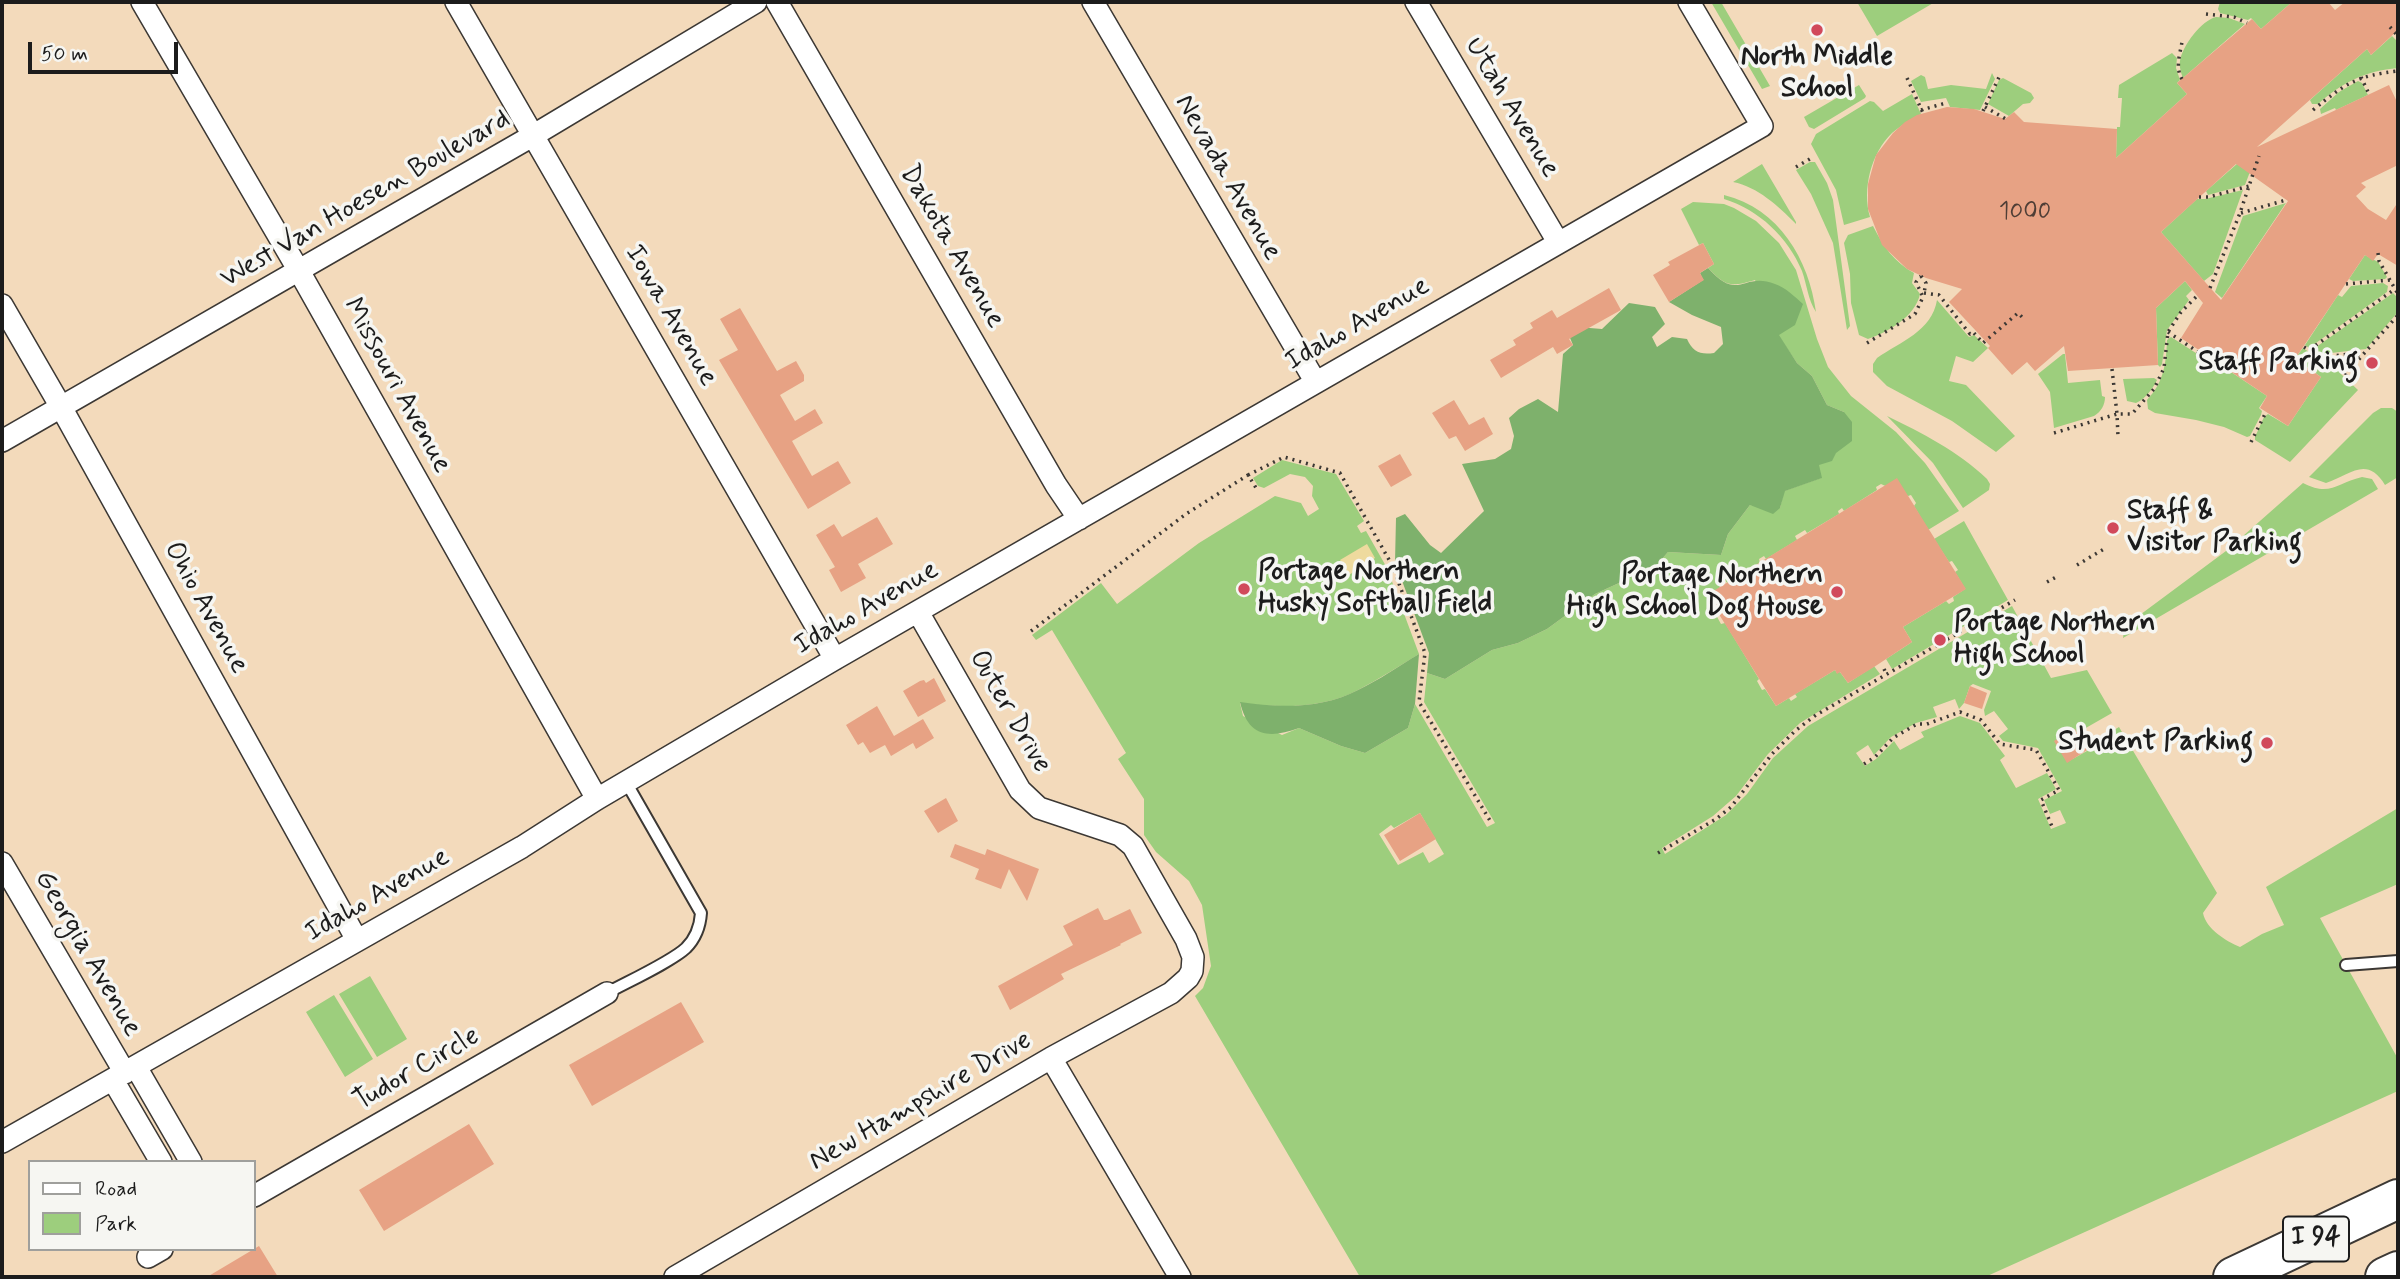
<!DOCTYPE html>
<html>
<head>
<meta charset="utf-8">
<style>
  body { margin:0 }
  #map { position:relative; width:2400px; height:1279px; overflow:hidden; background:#f3dabb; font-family:Mynerve,sans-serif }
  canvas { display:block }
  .frame { position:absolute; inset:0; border:4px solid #1c1c1c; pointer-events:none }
  .legend { position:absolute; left:28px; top:1160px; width:228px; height:91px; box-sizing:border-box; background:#f6f6f2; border:2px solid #9f9f9c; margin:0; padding:9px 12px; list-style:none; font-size:21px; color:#1c1c1c }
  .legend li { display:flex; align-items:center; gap:14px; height:35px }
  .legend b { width:35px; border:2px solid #9f9f9c }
  .scale { position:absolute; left:28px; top:42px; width:150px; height:32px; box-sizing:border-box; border:4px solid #1c1c1c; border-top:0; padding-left:9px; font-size:21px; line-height:24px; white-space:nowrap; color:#1c1c1c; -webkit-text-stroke:5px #f6f6f2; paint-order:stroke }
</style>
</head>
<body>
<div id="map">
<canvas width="2400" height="1279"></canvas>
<div class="frame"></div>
<ul class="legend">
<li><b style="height:9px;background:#fff"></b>Road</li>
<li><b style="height:19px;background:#9dce7d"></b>Park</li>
</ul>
<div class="scale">50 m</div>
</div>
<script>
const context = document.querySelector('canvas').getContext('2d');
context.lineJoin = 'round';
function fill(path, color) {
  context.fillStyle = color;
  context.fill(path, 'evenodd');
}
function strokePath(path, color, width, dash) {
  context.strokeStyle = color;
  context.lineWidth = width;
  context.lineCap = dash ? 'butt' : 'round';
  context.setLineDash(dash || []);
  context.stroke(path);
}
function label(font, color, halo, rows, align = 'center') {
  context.font = font + ' Mynerve,sans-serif';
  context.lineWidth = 7;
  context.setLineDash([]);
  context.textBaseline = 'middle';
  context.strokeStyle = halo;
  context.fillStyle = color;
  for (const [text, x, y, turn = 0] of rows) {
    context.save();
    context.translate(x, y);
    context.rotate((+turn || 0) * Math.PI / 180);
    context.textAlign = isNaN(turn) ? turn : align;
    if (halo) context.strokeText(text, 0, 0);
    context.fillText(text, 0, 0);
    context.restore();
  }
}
fill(new Path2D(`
  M1711,2h10l49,84 -8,3z
  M1857,2h78l-58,34z
  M2220,2h72l-31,27 -10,-11 -3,2 -28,-7 -2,-4z
  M2216,17l13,1 16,6 -62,54c-2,-5 -4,-12 -3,-17 2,-15 22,-41 36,-44z
  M2392,36l6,6v26c-33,3 -55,14 -80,36h-6l-2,-4 57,-51 4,6z
  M2172,53l5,5 -1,10 4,12 -3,3 10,11 -71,64 1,-31h3l2,-29h-4l1,-13z
  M1992,73l3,6 -15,31 -30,-3 -4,-9 -25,4 -10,-21 10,-6 4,2 3,12 23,-4 35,4z
  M2003,78l28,15 3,5 -4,5 -7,1 -14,12 -21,-12 11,-24z
  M2358,81l4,2 6,12 -32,15 -1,-2 -14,6 -1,-5 19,-17z
  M1859,85l7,11 -1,2 -51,31 -5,-2 -5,-10z
  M1912,94l9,20c-10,6 -21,12 -29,19 -21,20 -30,56 -22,84l-26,8 -8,-35 -25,-46 5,-10 54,-33 4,1 9,9z
  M2254,149l3,4 -12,32 -37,10 -2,-4z
  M1810,162h5l12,21 6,17 17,126 -3,4 -14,-87 -22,-49 -15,-24z
  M1762,164l34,58v2c-18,-18 -38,-37 -63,-42z
  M2243,190l-30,84 -9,7 -43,-49 36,-33h8z
  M1724,195c55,13 85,65 92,117 -8,-12 -9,-27 -14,-41 -14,-34 -43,-61 -78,-72z
  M1693,202l31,2 10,4 22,13 23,22 17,27 21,69 11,28 23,29 45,36 29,31 34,48 -31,19 -14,-24 2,-3 -5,-8 -3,1 -27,-12 -5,3 1,3 -33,21 -2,-3 -4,3 1,3 -32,19 -2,-3 -10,6 2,4 -31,19 -2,-3 -5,3 1,4 -33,20 -2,-3 -5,3 -2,30 -2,2 5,9 4,-1 34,56 -2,2 5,9 3,-1 11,17 13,-8 2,3 6,-4 -2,-3 40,-24 2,3 3,-1 8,11 26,-17 6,8 -80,49 -32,31 -32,42 -23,20 -51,32 3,6 61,-39 21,-21 26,-36 35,-32 204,-120 39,72 36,-8 25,43 -35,20 -10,29 20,-11 -2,-4 34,-20 98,166 -14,20c3,16 23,28 37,34l22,-13 22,-9 -18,-38 132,-79v76l-78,34 78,141v32l-413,186h-625l-165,-281 8,-8 8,-22 -9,-61 -13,-24 -33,-29 -12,-17v-36l-26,-40 8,-6 -74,-123 -16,10 -4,-5 69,-52 16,21 82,-61 76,-47 26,7 7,13 11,-7 -7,-13 1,-10 -8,-9 -15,-3 -26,14 -6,-2 -5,-8 29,-18 54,14 28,47 -7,5 4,7 5,-2 21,37 32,86c-20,12 -40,25 -61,36 -36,19 -79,18 -118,13l3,13 39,19 17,-7 42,18 24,7 43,-25 7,-24 72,123 8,-4 -71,-121 3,-29 18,6 47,-29 26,-7 29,-14 48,-35 61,-28 12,-14 53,3 7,-21 22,-29 30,3 4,-17 37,-13 -3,-13 26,-53 -17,-7 -15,-29 -15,-13 -19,-28 -23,-55c-24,7 -29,7 -47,-12l6,-4 -11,-21 -4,2 -18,-36zM1973,684l18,7 -7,19 1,6 9,-5 14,18 -9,7 4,5 35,7 24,43 -18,9 6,14 10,-4 6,13 -15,6 -13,-30 18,-10 -9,-16 -31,15 -16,-28 5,-4 -25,-33 -20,-7 -39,16 3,5 -24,13 -6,-9 -18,18 -11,7 -9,-13 12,-8 6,10 17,-18 25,-14 21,-6 -4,-10 22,-8 4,10 5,-6 6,-17zM1420,813l24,41 -15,9 -6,-11 -25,13 -19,-31 12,-9 3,3z
  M2286,203l-64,95 -7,-6 28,-76z
  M1873,226c10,20 21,36 41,47l-2,10 8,11c-5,23 -32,38 -52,45l-9,-4 -8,-32 -1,-29 -6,-31 4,-8z
  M2365,255l13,7 9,15 -2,2 -32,2 -4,-2z
  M2185,281l7,9 -6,6 3,4 -22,30 -5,34 -2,3 -2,-2 -2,-57z
  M2383,283l5,3 -1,6 -78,56 -4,-3 33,-50 4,2 9,-11z
  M2393,293l5,5v14l-32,37 -70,8 7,-9 6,4z
  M1937,300l32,37 5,-2 14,13 -15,14 -17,-6 -7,25 17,4 49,51 -19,16 -44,-31 -65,-35 -14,-14v-8l4,-6c23,-16 55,-27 60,-58z
  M2171,337l28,18 2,-3 66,44 -8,12 3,3 -1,4 -11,21 -3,1 -23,-10 -28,-7 -41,-7 -7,-4 -1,-9c17,-18 19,-36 20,-60z
  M2063,354h2l3,29 32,-3 2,16 3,1c0,8 -4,15 -11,19l-40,12 -4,-36 -12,-18z
  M2350,357l6,1 -1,2 -14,14 17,16 -68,72 -35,-22v-3l9,-20 4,-3 20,12 33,-49 -20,-14z
  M2154,378l3,2c-5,10 -12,19 -21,23l-9,-2 -4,-22z
  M2381,408h11l6,4v65l-13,8c-18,-30 -35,-10 -59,-2l-17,-6 64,-64z
  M1887,416c35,17 71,35 100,63l3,5 -1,6 -26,18 -30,-45z
  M2362,477l10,2 6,10 -255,149 1,-8 5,-7 97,-72 77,-68c27,14 34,0 59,-6z
  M1964,521l44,79 -116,69 -6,-10 26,-17 -9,-15 43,-26 3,3 5,-3 -1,-4 12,-8 -10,-17 3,-2 -6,-9 -3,1 -15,-23z
  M370,976l37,63 -30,18 -38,-63z
  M334,995l39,64 -28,18 -39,-65z`), '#9dce7d');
fill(new Path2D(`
  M1708,268c31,35 35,3 67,16 10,3 20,13 28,20l-8,21 -16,10 18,28 15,13 15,29 17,7 8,10v19l-16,12 -4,8 -13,4 3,13 -37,13 -5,17 -7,6 -23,-9 -22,29 -7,21 -53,-3 -12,14 -61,28 -48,35 -29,14 -26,7 -47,29 -18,-6 2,-20 -34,-91 1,-44 9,-4 25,31 11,8 43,-42 -22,-47 33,-5 16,-10 3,-13 -5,-18 10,-9 19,-10 20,13 5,-58 10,-9 -8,-19 37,3 27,-26 26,4 10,17 -13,13 5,10 15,-10 15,2c6,13 13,16 27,14l9,-9 -2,-17 -29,-12 -23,-13 34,-22 -3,-7z
  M1419,654l-4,50 -7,24 -43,25 -24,-7 -42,-18c-30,11 -51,9 -59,-26 39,6 82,7 118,-12 21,-10 41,-24 61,-36z`), '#7eb16c');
fill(new Path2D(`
  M1367,544l8,14 -26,17 -9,-15z`), '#eeda9e');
fill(new Path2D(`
  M2292,2h36l7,8 10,-8h53v28l-27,25 -4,-6 -110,98 132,-62 9,19v61l-37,18 5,4 -10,9 12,13 18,11 12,-18v64l-20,-12 -5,7 -8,-6 -70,104 26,18 -33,49 -28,-18 7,-12 -86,-58 22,-35 -18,-22 -29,27 2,57 -90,6 -4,-25 -29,25 -8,-9 -15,13 -24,-27 2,-2 -41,-44 13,-13 -36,-11 -19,-9 -25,-24 -14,-36v-25l8,-29 17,-22 12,-11 12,-7 30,-8 27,2 31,10 9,-7 10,10 93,7 -1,29 71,-64 -10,-11 75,-64 9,10zM2236,164l52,37 -67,99 -60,-68z
  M1703,243l11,21 -14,9 4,7 -35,22 -16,-27 17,-10 -2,-3z
  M1609,288l12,22 -52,29 4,6 -16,9 -4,-7 -52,31 -11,-18 26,-15 -3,-5 20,-12 -3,-5 22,-13 5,8z
  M740,308l37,63 19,-10 8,14v6l-24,14 15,26 20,-12 8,14 -31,18 20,35 26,-15 13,22 -43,26 -89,-149 19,-10 -18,-31z
  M1454,400l15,25 15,-8 9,17 -28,17 -9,-15 -7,3 -17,-26z
  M1400,454l12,21 -21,12 -13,-21z
  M1897,478l69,111 -63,38 9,15 -38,25 -26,16 -8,-11 -3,2 -2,-4 -59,36 -69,-111z
  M877,517l16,27 -35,20 8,14 -25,14 -12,-22 6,-3 -19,-32 18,-11 8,13z
  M934,678l12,23 -28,16 -15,-26 17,-10 4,-1 2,3z
  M1970,686l17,7 -5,16 -18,-6z
  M877,706l17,30 29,-17 11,19 -18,11 -3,-6 -22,13 -6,-11 -15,8 -7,-11 -5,3 -12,-20z
  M2075,729l12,21 -20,13 -13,-22z
  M946,798l12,23 -20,12 -14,-22z
  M1420,813l16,26 -36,22 -16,-26z
  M955,844l30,11 2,-6 52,20 -12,32 -18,-32 -8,20 -26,-10 4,-10 -29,-12z
  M1098,908l6,12h3l23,-11 12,24 -22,11 1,1 -60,29 3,5 -54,31 -12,-24 75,-41 -10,-19z
  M681,1002l23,40 -112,64 -23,-41z
  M469,1124l25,40 -110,67 -25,-41z
  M259,1246l19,31h-71l47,-28z`), '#e7a284');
const lane = new Path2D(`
  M2346,965l52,-4
  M607,993c20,-11 64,-31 79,-45 10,-10 14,-21 15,-35l-75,-131`);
const street = new Path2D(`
  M142,2l157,269 298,528
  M456,2l379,657
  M777,2l279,483 23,34
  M1093,2l222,379
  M1416,2l142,240
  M2,305l59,102 296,533
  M2,441l532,-306 222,-133
  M2,863l123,210
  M1051,1058l129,219
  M136,1067l55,95
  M113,1080l48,82
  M2,1142l520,-295 75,-48 238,-140 927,-533 -73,-124
  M254,1196l353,-203
  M148,1257l14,-8
  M675,1277l376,-219 120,-65 17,-15 4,-7 1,-14 -7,-18 -53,-93 -13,-11 -81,-27 -19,-18 -102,-178`);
const highway = new Path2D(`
  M2233,1277l165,-78
  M2385,1277l13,-6`);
strokePath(lane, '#3c3834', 14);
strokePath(street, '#3c3834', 24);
strokePath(highway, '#3c3834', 42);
strokePath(new Path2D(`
  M2206,14l28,3 13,6
  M2390,27l8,9
  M2361,77l8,17
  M1907,78l16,35
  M2182,79c-7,-11 -2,-25 0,-37
  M1985,107l21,12
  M1921,110l25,-7
  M2313,110c33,-27 43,-34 85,-39
  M1983,111l18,-38
  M1796,167l17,-10
  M2199,197h10l40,-11
  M2241,213l45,-13
  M2378,253l1,8 19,33
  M1921,276l5,7 -2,10
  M2346,284l44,-4
  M2210,288l30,-75 19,-57
  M1924,293l15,2 31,39 3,-2 10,11 35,-30 5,5
  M2168,332l30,20 1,-1
  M1867,343l48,-29 8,-17 -7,-15 5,-6
  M2304,347l5,3 86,-61
  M2295,360l56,-6 11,2
  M2112,369l5,45h15l22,-25 10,-21 4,-36 13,-20 16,-16
  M2345,375l53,-60
  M2054,433l63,-19 1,23
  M2251,442l15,-30
  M1248,475l36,-18 56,16 52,92 33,88 -6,49 73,122
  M2077,565l27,-16
  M2047,582l11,-6
  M1031,631l155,-117 62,-39 10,16
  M1884,669l3,6
  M1864,764l11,-7 18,-19 24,-14h10l33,-12 21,8 19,24 36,6 23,40 -18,10 12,29
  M1658,853l58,-34 15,-12 41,-53 23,-23 21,-16 199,-115`), '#3c3834', 3.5, [2, 5]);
strokePath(lane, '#fff', 10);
strokePath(street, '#fff', 21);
strokePath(highway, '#fff', 38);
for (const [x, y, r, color] of [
  [1817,30,7,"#d1495b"],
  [2372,363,7,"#d1495b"],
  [2113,528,7,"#d1495b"],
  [1244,589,7,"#d1495b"],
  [1837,592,7,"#d1495b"],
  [1940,640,7,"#d1495b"],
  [2267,743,7,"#d1495b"]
]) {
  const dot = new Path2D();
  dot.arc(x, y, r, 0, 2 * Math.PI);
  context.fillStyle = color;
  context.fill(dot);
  strokePath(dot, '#f6f6f2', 2.5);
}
label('24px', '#4f3e36', null, [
  ["1000",2025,213]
]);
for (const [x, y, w] of [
  [2316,1239,66]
]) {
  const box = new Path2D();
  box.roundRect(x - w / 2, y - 22.5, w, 45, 5);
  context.fillStyle = '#f6f6f2';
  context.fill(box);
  strokePath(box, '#1c1c1c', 2);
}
label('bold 26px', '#1c1c1c', null, [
  ["I 94",2316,1239]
]);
label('bold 28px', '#1c1c1c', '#f6f6f2', [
  ["North Middle",1817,58,"center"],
  ["School",1817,90,"center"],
  ["Staff Parking",2358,363],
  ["Staff &",2127,512,"left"],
  ["Visitor Parking",2127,544,"left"],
  ["Portage Northern",1258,573,"left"],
  ["Husky Softball Field",1258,605,"left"],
  ["Portage Northern",1823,576],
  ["High School Dog House",1823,608],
  ["Portage Northern",1954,624,"left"],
  ["High School",1954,656,"left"],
  ["Student Parking",2253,743]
], 'right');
label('28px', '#1c1c1c', '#f6f6f2', [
  ["Utah Avenue",1511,108,59],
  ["Nevada Avenue",1227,178,60],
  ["West Van Hoesen Boulevard",366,200,-30],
  ["Dakota Avenue",951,247,60],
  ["Iowa Avenue",670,316,60],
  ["Idaho Avenue",1358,325,-30],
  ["Missouri Avenue",396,386,61],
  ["Ohio Avenue",205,608,61],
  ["Idaho Avenue",867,609,-30],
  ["Outer Drive",1009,712,60],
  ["Idaho Avenue",378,896,-30],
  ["Georgia Avenue",87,954,60],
  ["Tudor Circle",417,1070,-30],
  ["New Hampshire Drive",921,1102,-30]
]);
</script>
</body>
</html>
